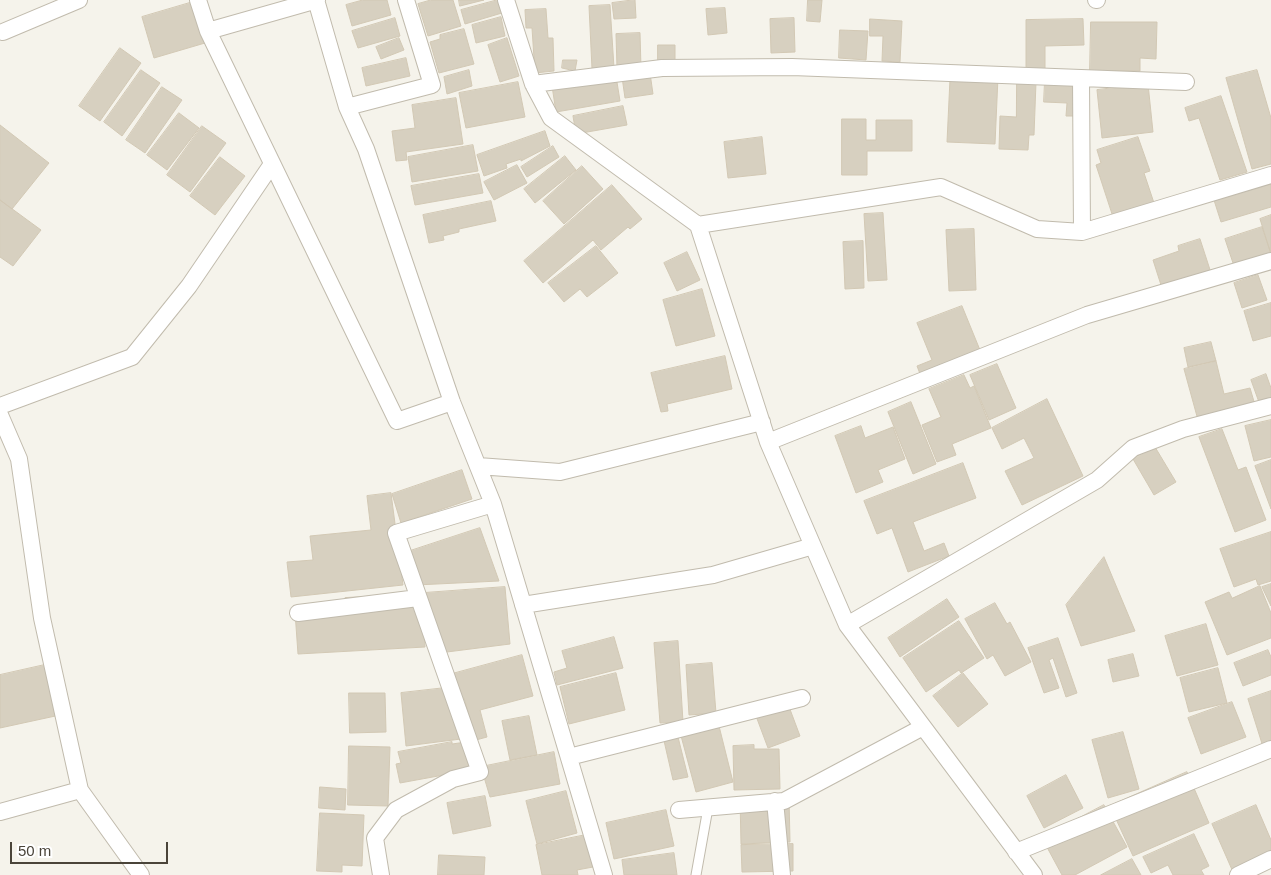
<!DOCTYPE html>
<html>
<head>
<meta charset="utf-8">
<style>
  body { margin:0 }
  #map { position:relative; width:1271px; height:875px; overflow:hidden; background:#f5f3eb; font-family:Helvetica,sans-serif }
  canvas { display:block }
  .scale { position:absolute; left:10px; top:842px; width:158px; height:22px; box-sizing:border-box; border:2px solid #4a4439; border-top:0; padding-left:6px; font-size:15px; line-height:18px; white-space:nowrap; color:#4a4439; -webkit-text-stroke:4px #fff; paint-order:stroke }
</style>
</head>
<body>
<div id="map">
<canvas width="1271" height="875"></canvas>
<div class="scale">50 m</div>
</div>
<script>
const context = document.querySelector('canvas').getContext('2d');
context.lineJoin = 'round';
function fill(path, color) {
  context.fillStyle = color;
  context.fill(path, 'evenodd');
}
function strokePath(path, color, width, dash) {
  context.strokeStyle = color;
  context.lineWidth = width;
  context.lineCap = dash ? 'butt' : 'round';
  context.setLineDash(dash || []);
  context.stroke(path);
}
const building = new Path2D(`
  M363,0h24l4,15 -39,11 -6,-21z
  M431,0h22l8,26 -33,10 -10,-32z
  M459,0h25l-24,6z
  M498,0l4,13 -37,11 -4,-14z
  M635,0l1,18 -22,1 -2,-16z
  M808,0h14l-2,22 -13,-1z
  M193,2l12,41 -51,15 -12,-41z
  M610,5l4,63 -22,1 -3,-63z
  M725,8l2,25 -19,2 -2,-26z
  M546,9l2,29h5l1,33 -19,2 -3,-45h-6l-1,-18z
  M501,17l4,19 -29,7 -4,-18z
  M395,18l5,18 -42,12 -6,-17z
  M794,18l1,34 -24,1 -1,-34z
  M870,19l32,2 -2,41 -18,-1 1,-25h-13z
  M1083,19l1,26 -39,1v24h-19v-50z
  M1091,22h66l-1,37 -16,-1v13h-50z
  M464,29l10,35 -35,9 -9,-31 10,-3v-4z
  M840,30l28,1 -2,29 -27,-2z
  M640,33l1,35h-24l-1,-34z
  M399,38l5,12 -23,9 -5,-12z
  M507,38l12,38 -19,6 -12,-37z
  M658,45h17v21h-17z
  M120,48l21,15 -41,58 -21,-15z
  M406,58l4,18 -44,10 -4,-18z
  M563,60h14l-2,11 -13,-3z
  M141,70l19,13 -38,53 -18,-14z
  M469,70l3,16 -25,8 -3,-17z
  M1257,70l14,48v46l-19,5 -26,-91z
  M650,73l3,21 -28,4 -3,-21z
  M616,76l4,25 -64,11 -4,-26z
  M998,77l-3,67 -48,-2 3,-63z
  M1017,81l19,1 -2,53h-5l-1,15 -29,-1 1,-33 16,1z
  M1045,81l38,2 -1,33h-16l1,-13 -23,-1z
  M518,82l7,35 -59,11 -7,-35z
  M1148,84l5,48 -51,6 -5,-48z
  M162,87l20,13 -37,53 -19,-13z
  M1221,96l26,76 -27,8 -21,-62 -10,3 -4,-13z
  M456,98l7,46 -57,8 1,8 -11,1 -4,-30 23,-3 -3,-23z
  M623,106l4,19 -51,9 -3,-18z
  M179,113l20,15 -32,42 -20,-15z
  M842,119h24v21h10v-20h36v31h-45v24h-25z
  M0,125l49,38 -37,46 -12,-9z
  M202,126l24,17 -36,49 -23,-17z
  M545,131l5,15 -29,15v-2l-15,5 1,4 -23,8 -7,-21z
  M762,137l4,37 -38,4 -4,-36z
  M1138,137l12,34 -6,2 11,33 -41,14 -18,-55 5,-2 -4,-13z
  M473,145l5,26 -66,11 -4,-25z
  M553,146l6,11 -32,20 -6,-10z
  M565,156l11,14 -41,33 -11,-14z
  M220,157l25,19 -30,39 -25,-19z
  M517,165l10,18 -33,17 -10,-18z
  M582,166l21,23 -39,35 -21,-23z
  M479,174l4,19 -68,12 -4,-19z
  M1271,179v28l-50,15 -8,-25z
  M612,185l30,34 -12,10 -2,-2 -27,23 -8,-10 -50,43 -19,-22z
  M0,200l41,30 -28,36 -13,-9z
  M491,201l5,20 -37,8v3l-16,4 1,4 -15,3 -6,-28z
  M883,213l4,67 -19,1 -4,-67z
  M1271,215v39l-11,-35z
  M1262,227l9,27 -36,15 -10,-30z
  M974,229l2,61 -27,1 -3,-61z
  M1200,239l13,40 -52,6 -8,-25 26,-9 -1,-5z
  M863,241l1,47 -19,1 -2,-47z
  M596,246l22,27 -31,24 -7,-8 -16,13 -16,-19z
  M687,252l13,28 -23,11 -13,-28z
  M1258,275l9,25 -25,8 -8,-25z
  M702,289l13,47 -39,10 -13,-46z
  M1271,303v33l-18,5 -9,-30z
  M962,306l20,49 -60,24 -5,-13 15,-6 -15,-37z
  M1211,342l5,19 -28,6 -4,-19z
  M725,356l7,33 -65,15 1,7 -7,1 -10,-39z
  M1216,361l8,33 26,-6 5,17 -57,15 -14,-51z
  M997,364l19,44 -27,12 -19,-45z
  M1266,374l5,14v13l-11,4 -9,-25z
  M964,375l6,13 4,-2 17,42 -39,16 4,11 -19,7 -15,-37 19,-8 -12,-28z
  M1047,399l36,77 -61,29 -17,-34 29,-13 -10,-20 -22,11 -10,-21z
  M911,402l25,62 -23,10 -25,-62z
  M1271,420v37l-17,4 -9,-35z
  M861,426l4,12 28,-11 12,32 -27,11 5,12 -27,11 -21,-57z
  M1222,429l16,41 8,-3 20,53 -31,12 -36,-95z
  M1155,447l21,35 -22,13 -21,-36z
  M1271,460v49l-16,-43z
  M963,463l13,35 -63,24 11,29 20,-8 5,13 -41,16 -16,-44 -15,6 -13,-33z
  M462,470l10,29 -71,24 -9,-29z
  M391,493l12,92 -112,12 -4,-35 26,-2 -3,-24 61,-6 -4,-34z
  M480,528l19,53 -83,4 -12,-32z
  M1271,532v49l-13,4 -2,-6 -22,8 -14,-38z
  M1104,557l31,74 -54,15 -15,-41z
  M1271,584v22l-9,-19z
  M1260,586l11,27v25l-44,17 -22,-53 24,-10 3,6z
  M505,587l5,57 -71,9 -15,-60z
  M422,594l3,53 -127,7 -3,-42 50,-3v-11z
  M947,599l12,18 -59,40 -12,-19z
  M995,603l12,21 3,-2 21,40 -26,14 -12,-21 -6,4 -22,-40z
  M959,621l25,37 -23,15 -2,-3 -33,22 -23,-34z
  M1206,624l12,41 -41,11 -12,-40z
  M614,637l9,31 -66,17 -3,-13 13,-4 -5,-17z
  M1058,638l19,55 -11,4 -13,-39 -4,2 10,28 -15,5 -16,-45z
  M678,641l5,81 -23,1 -6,-80z
  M1268,650l3,7v18l-28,11 -9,-23z
  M1133,654l6,22 -26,6 -5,-22z
  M522,655l11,41 -53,14 7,27 -11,3 -12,-42 -5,2 -7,-26z
  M712,663l4,50 -27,2 -3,-50z
  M49,664l11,51 -60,13v-53z
  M1218,668l9,35 -38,9 -9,-34z
  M616,673l9,37 -56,14 -9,-37z
  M963,673l25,31 -30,23 -25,-31z
  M454,687l7,52 -55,7 -5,-53z
  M1271,691v57l-7,2 -16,-51z
  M349,693h36l1,39 -36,1z
  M785,696l15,40 -32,12 -15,-40z
  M1232,702l14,35 -45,17 -13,-36z
  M529,716l8,39 -27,5 -8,-39z
  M718,722l15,60 -37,10 -16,-60z
  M676,729l12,48 -15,3 -11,-48z
  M1123,732l16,57 -31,9 -16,-58z
  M452,742v2l14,-2 5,28 -71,13 -4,-19 5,-1 -3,-11z
  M754,745v4h25l1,40 -46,1 -1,-44z
  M349,746l41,1 -2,59 -40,-1z
  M554,752l6,32 -70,13 -9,-30z
  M1187,772l22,51 -76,33 -23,-50z
  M1066,775l17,33 -39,20 -17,-32z
  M320,787l26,2 -1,21 -26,-2z
  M566,791l11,42 -40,11 -11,-43z
  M485,796l6,30 -38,8 -6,-31z
  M789,797l1,45 -49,2 -1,-46z
  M1104,805l23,42 -52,28h-13l-20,-37z
  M1256,805l15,35v16l-38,16 -21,-48z
  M666,810l8,36 -60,13 -8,-36z
  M320,813l44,2 -2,51 -20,-1v7l-25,-1z
  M1194,834l15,32 -8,4 3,5h-31l-5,-10 -17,8 -8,-16z
  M586,835l7,32 -16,3 1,5h-36l-6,-30z
  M793,844v27l-51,1 -1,-27z
  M674,853l3,22h-53l-2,-15z
  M439,855l46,2 -1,18h-46z
  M1132,859l9,16h-40z`);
fill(building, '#d7d0c0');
strokePath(building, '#d2c8b4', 1);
const lane = new Path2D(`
  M696,875l12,-67`);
const street = new Path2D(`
  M198,0l10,31 189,390 55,-19
  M316,0l31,107 19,42 86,253 41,102 111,371
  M506,0l27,84 18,34 147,107 70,217 79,183 187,250
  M1096,0h1
  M208,31l109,-31
  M3,32l76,-32
  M1081,78l1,154
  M533,84l129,-16 130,-1 394,15
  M347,107l85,-22 -26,-85
  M698,225l243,-38 96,42 45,3 189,-57
  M0,406l132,-49 57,-71 83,-122
  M0,415l19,44 23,159 38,172 61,85
  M768,442l319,-127 184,-54
  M478,466l82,6 202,-50
  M523,605l190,-30 100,-29
  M298,613l120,-15
  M847,625l250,-145 36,-32 50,-19 88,-23
  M569,757l233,-59
  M775,801l7,74
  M679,810l105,-9 139,-74
  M0,812l80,-22
  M1016,852l255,-103
  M381,875l-6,-37 21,-28 57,-31 27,-7 -84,-239 97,-29
  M1238,875l33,-16`);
strokePath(lane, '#c1bbad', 11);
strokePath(street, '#c1bbad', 18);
strokePath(lane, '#fff', 9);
strokePath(street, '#fff', 16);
</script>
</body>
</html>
